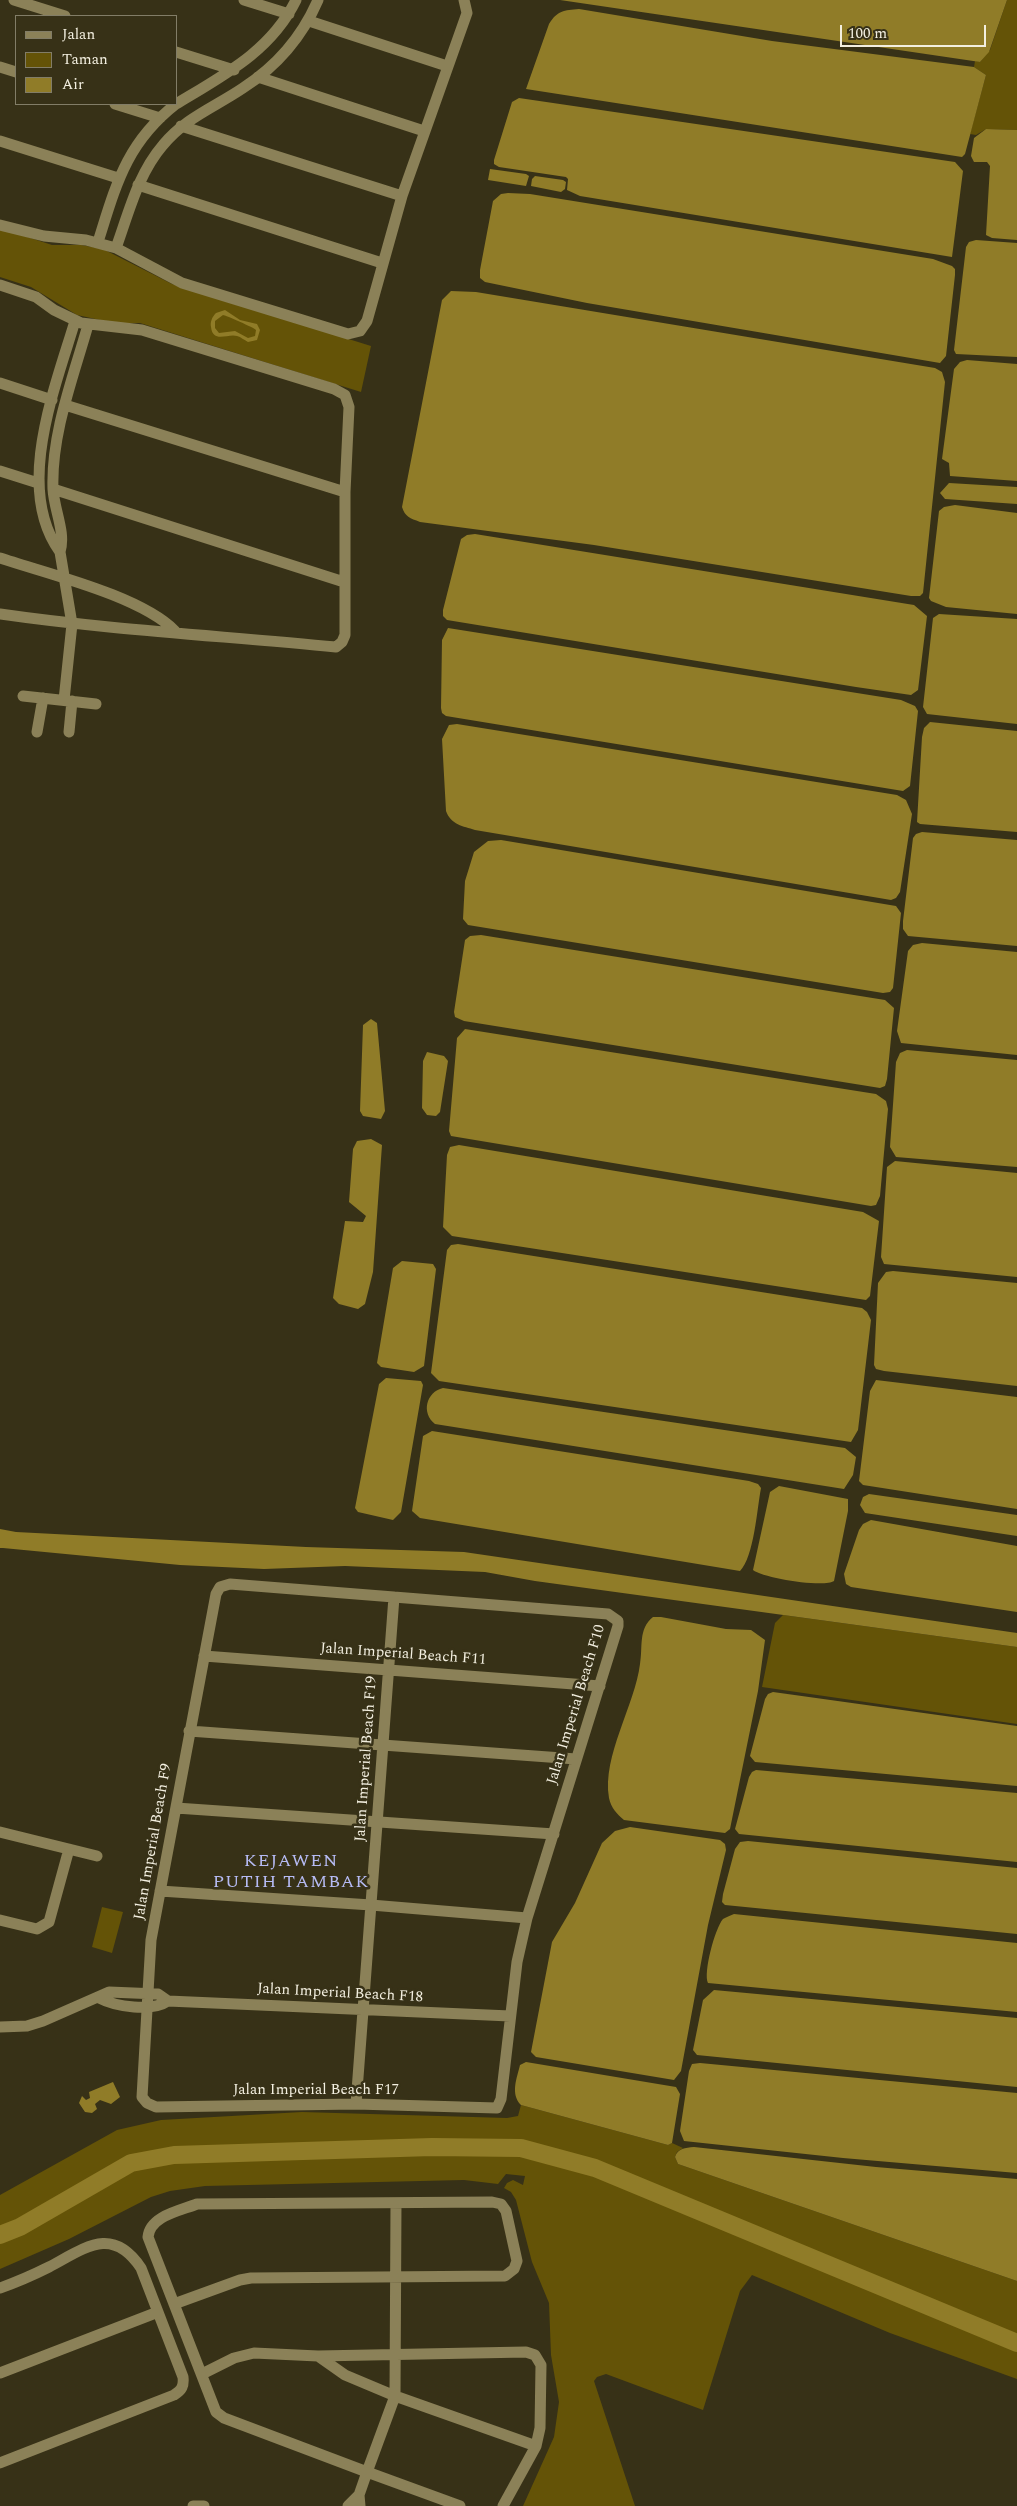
<!DOCTYPE html>
<html>
<head>
<meta charset="utf-8">
<style>
  body { margin:0 }
  #map { position:relative; width:1017px; height:2506px; overflow:hidden; background:#373117; font-family:Spectral,serif }
  canvas { display:block }
  .legend { position:absolute; left:15px; top:15px; width:162px; height:90px; box-sizing:border-box; background:#373117; border:1px solid #827d67; margin:0; padding:6px 9px; list-style:none; font-size:15px; color:#f3efe0 }
  .legend li { display:flex; align-items:center; gap:10px; height:25px }
  .legend b { width:25px; border:1px solid #827d67 }
  .scale { position:absolute; left:840px; top:25px; width:146px; height:22px; box-sizing:border-box; border:2px solid #f3efe0; border-top:0; padding-left:6px; font-size:15px; line-height:18px; white-space:nowrap; color:#f3efe0; -webkit-text-stroke:4px #373117; paint-order:stroke }
</style>
</head>
<body>
<div id="map">
<canvas width="1017" height="2506"></canvas>
<ul class="legend">
<li><b style="height:6px;background:#8b8158"></b>Jalan</li>
<li><b style="height:14px;background:#645307"></b>Taman</li>
<li><b style="height:14px;background:#907c28"></b>Air</li>
</ul>
<div class="scale">100 m</div>
</div>
<script>
const context = document.querySelector('canvas').getContext('2d');
context.lineJoin = 'round';
function fill(path, color) {
  context.fillStyle = color;
  context.fill(path, 'evenodd');
}
function strokePath(path, color, width, dash) {
  context.strokeStyle = color;
  context.lineWidth = width;
  context.lineCap = dash ? 'butt' : 'round';
  context.setLineDash(dash || []);
  context.stroke(path);
}
function label(font, color, halo, rows, align = 'center') {
  context.font = font + ' Spectral,serif';
  context.lineWidth = 5;
  context.setLineDash([]);
  context.textBaseline = 'middle';
  context.strokeStyle = halo;
  context.fillStyle = color;
  for (const [text, x, y, turn = 0] of rows) {
    context.save();
    context.translate(x, y);
    context.rotate((+turn || 0) * Math.PI / 180);
    context.textAlign = isNaN(turn) ? turn : align;
    if (halo) context.strokeText(text, 0, 0);
    context.fillText(text, 0, 0);
    context.restore();
  }
}
fill(new Path2D(`
  M1007,0h10v130l-31,-1 -10,6 -6,-1 16,-59 -12,-8 1,-6 5,1 10,-12z
  M0,228l52,17h29l22,4 69,35 199,62 -10,46 -221,-69h-26l-37,-8 -46,-28 -31,-10z
  M783,1615l234,32v77l-255,-37 13,-64z
  M102,1907l21,5 -11,41 -20,-6z
  M521,2105l147,40 4,-2 11,5 -6,4 -2,5 3,7 339,117v98l-127,-46 -138,-58 -12,16 -37,119 -97,-36 -9,3 -3,4 41,125h-112l31,-69 5,-35 -8,-47 -2,-52 -17,-41 -16,-62 -5,-8 -7,-4 3,-5 6,-3 10,5 2,-9 -19,-2 -8,10 -34,-4 -259,6 -35,5 -19,6 -82,42 -69,30v-74l117,-65 44,-10 141,-8 205,6 11,-2z`), '#645307');
fill(new Path2D(`
  M560,0h447l-18,52 -9,10z
  M579,9l193,32 202,26 12,8 -21,79 -3,3 -436,-68 23,-65c8,-13 15,-14 30,-15z
  M519,98l436,64 8,9 -11,86 -372,-61 -13,-6 1,-11 -2,-2 -67,-10 -5,-3v-4l18,-58z
  M986,129l31,1v110l-25,-2 -6,-3 4,-69 -3,-4h-13l-3,-6 3,-18z
  M490,169l36,5 3,2 -3,10 -38,-6z
  M535,176l28,4 3,2 -1,7 -4,3 -30,-6 1,-7z
  M508,193l22,1 403,65 19,7 3,3v6l-9,81 -6,7 -353,-60 -102,-21 -5,-4v-8l13,-69 8,-7z
  M976,240l41,3v114l-61,-3 -2,-4 12,-103 3,-5z
  M451,291l25,1 459,76 7,4 3,10 -22,211 -3,3h-9l-317,-51 -174,-23c-10,-4 -15,-5 -18,-15l40,-207z
  M225,310l15,10 17,4 3,6 -3,10 -9,2c-4,-2 -7,-5 -11,-6 -9,-3 -24,8 -26,-9 -1,-5 1,-10 5,-14zM223,315c2,0 32,13 33,15l-1,6 -7,2 -13,-7 -16,2 -4,-5v-7z
  M967,360l50,4v117l-67,-5 -1,-13 -7,-4 12,-90 6,-7z
  M949,483l68,4v17l-72,-5 -5,-6z
  M955,505l62,8v101l-71,-7 -15,-6 -2,-3 10,-87 5,-4z
  M475,534l439,71 13,11 -9,74 -7,5 -55,-8 -409,-67 -4,-4v-6l18,-71 6,-4z
  M939,614l78,5v105l-90,-10 -4,-7 10,-89z
  M448,628l453,72 14,6 3,5 -8,75 -7,5 -457,-75 -4,-3 -1,-5 1,-68z
  M930,722l87,9v101l-97,-8 -3,-2 5,-85 2,-9z
  M457,724l440,71 9,5 6,14 -12,78 -4,6 -5,2 -416,-70c-12,-4 -24,-5 -29,-19l-4,-72 7,-14z
  M922,832l95,8v106l-109,-10 -5,-7v-8l10,-83 3,-4z
  M501,840l395,66 5,7 -8,75 -3,4 -7,1 -415,-68 -5,-6 2,-38 9,-29 14,-11z
  M481,935l404,65 9,8 -7,71 -2,7 -5,2 -416,-67 -9,-4 -1,-5 11,-72 5,-4z
  M922,943l95,9v103l-116,-12 -4,-12 11,-80 5,-6z
  M371,1019l6,4 8,88 -4,8 -18,-3 -3,-5 3,-86z
  M465,1029l411,65 10,7 2,8 -8,87 -4,9 -5,1 -420,-70 -2,-5 8,-93z
  M907,1050l110,10v107l-121,-10 -6,-10 6,-85 4,-9z
  M427,1052l17,4 4,5 -8,51 -4,4 -9,-1 -5,-7 1,-47z
  M371,1139l11,6 -9,127 -8,32 -7,5 -19,-5 -6,-6 12,-77 18,1 3,-6 -17,-14 4,-53 4,-8z
  M459,1145l404,67 16,9 -9,75 -4,4 -414,-64 -9,-9 4,-72 3,-8z
  M895,1161l122,12v104l-133,-13 -3,-7 6,-90z
  M458,1244l404,64 5,4 4,8 -13,110 -7,12 -412,-61 -8,-8 16,-123 4,-5z
  M402,1261l31,3 3,5 -12,97 -10,6 -33,-5 -4,-4 16,-95z
  M893,1271l124,12v103l-133,-15 -8,-2 -2,-4 4,-82 8,-11z
  M386,1378l35,3 2,4 -22,127 -8,8 -35,-8 -3,-4 24,-124z
  M876,1380l141,17v112l-154,-24 -4,-4 11,-90z
  M443,1388l402,60 11,9 -3,18 -9,14 -409,-65c-14,-11 -9,-32 8,-36z
  M432,1431l317,50 9,3 3,4c-4,21 -7,69 -21,83l-320,-53 -8,-7 11,-75z
  M779,1486l69,13v12l-14,70c-10,7 -71,-3 -81,-11l17,-78z
  M869,1494l148,21v21l-152,-23 -5,-8 3,-8z
  M871,1520l146,26v66l-166,-25 -5,-3 -2,-10 15,-44 4,-6z
  M0,1529l16,3 290,15 158,5 553,81v14l-482,-66 -50,-9 -140,-6 -81,3 -84,-4 -177,-17h-3z
  M653,1617h8l65,12 25,1 14,10 -7,51 -28,138 -5,4 -101,-13c-7,-6 -13,-12 -15,-22 -7,-42 26,-93 31,-134 3,-17 -2,-35 13,-47z
  M773,1692l244,34v60l-262,-24 -5,-6 15,-57 3,-5z
  M756,1770l261,23v69l-278,-28 -4,-5 14,-52 3,-5z
  M630,1827l90,13 5,4 1,6 -18,75 -27,146 -7,9 -138,-23 -5,-5 21,-110 23,-39 27,-60 13,-12z
  M748,1841l269,27v66l-292,-29 -3,-3 1,-8 12,-45 5,-7z
  M734,1914l283,29v69l-309,-29c-5,-10 7,-55 15,-64 3,-2 7,-3 11,-5z
  M714,1990l303,28v69l-320,-32 -4,-5 10,-50z
  M526,2062l150,25 4,7 -8,49 -4,2 -147,-40c-11,-11 -4,-27 -1,-40z
  M700,2063l317,30v80l-174,-15 -159,-17 -4,-10 9,-60 3,-7z
  M113,2082l7,15 -9,7 -11,-4 -5,4 2,5 -5,4 -7,-1 -6,-9 3,-7 4,4 4,-2 -1,-6z
  M694,2147l182,20 141,12v102l-339,-117 -3,-7c3,-9 10,-9 19,-10z`), '#907c28');
strokePath(new Path2D(`
  M0,2235l20,-8 111,-64 43,-8 258,-8 89,1 74,20 422,175`), '#907c28', 18);
strokePath(new Path2D(`
  M14,0l51,16
  M244,0l45,14
  M309,21l138,45
  M176,52l58,18
  M0,67l16,5
  M258,77l166,54
  M115,104l45,14
  M176,104c48,-29 95,-53 120,-104
  M181,126l221,70
  M0,141l118,37
  M138,185l244,78
  M0,225l44,11 42,4 30,8 66,35 166,51 12,-3 7,-10 35,-125 65,-183 -3,-13
  M98,242c18,-57 28,-99 78,-138
  M116,248c13,-36 22,-74 47,-103 22,-27 52,-38 80,-57 34,-22 59,-51 75,-88
  M0,285l36,12 18,13 27,13 61,7 192,59 11,6 4,12 -4,85v143l-3,7 -6,5c-112,-11 -225,-17 -336,-33
  M0,383l52,17
  M65,405l280,87
  M0,471l38,12
  M53,489l291,93
  M60,552c-46,-63 -5,-164 15,-231
  M0,558c48,16 141,38 175,73
  M23,696l73,8
  M64,700l8,-76 -12,-72c6,-20 -6,-42 -7,-63 -2,-55 20,-111 35,-164
  M37,732l6,-34
  M69,732l3,-31
  M230,1584l378,30 10,7v5l-91,292 -10,44 -16,137 -4,9 -141,-4 -200,3 -9,-4 -5,-6 9,-157 65,-346 4,-7z
  M204,1656l396,30
  M189,1731l387,28
  M176,1808l378,26
  M0,1832l97,24
  M160,1891l211,14 156,13
  M0,1920l37,9 12,-7 20,-73
  M99,1998c17,9 53,14 69,3
  M0,2027l27,-1 16,-5 66,-29 49,2 10,7 342,15
  M356,2104l38,-507
  M0,2288c17,-6 33,-13 49,-21 36,-19 63,-42 92,1l42,109c1,9 -1,13 -9,18l-174,68
  M174,2304l66,-24 11,-2 254,-2 9,-7 3,-8 -11,-50 -5,-7 -9,-2 -295,2c-18,7 -47,12 -49,33l68,175 8,6 143,54 28,-76 1,-193
  M318,2356l27,19 50,21 141,50
  M0,2373l158,-61
  M202,2374l32,-16 20,-5 64,3 208,-4 9,3 6,10 -1,63 -4,18 -33,60
  M359,2495l8,-23 93,34
  M193,2506h11
  M348,2506l11,-11 1,11`), '#8b8158', 11);
label('15px', '#f3efe0', '#373117', [
  ["Jalan Imperial Beach F11",403,1655,4],
  ["Jalan Imperial Beach F10",577,1705,-73],
  ["Jalan Imperial Beach F19",367,1759,-86],
  ["Jalan Imperial Beach F9",154,1842,-80],
  ["Jalan Imperial Beach F18",340,1994,3],
  ["Jalan Imperial Beach F17",316,2091]
]);
context.letterSpacing = '1px';
label('18px', '#b6bbf4', '#373117', [
  ["KEJAWEN",291,1862],
  ["PUTIH TAMBAK",291,1883]
]);
context.letterSpacing = '0px';
</script>
</body>
</html>
